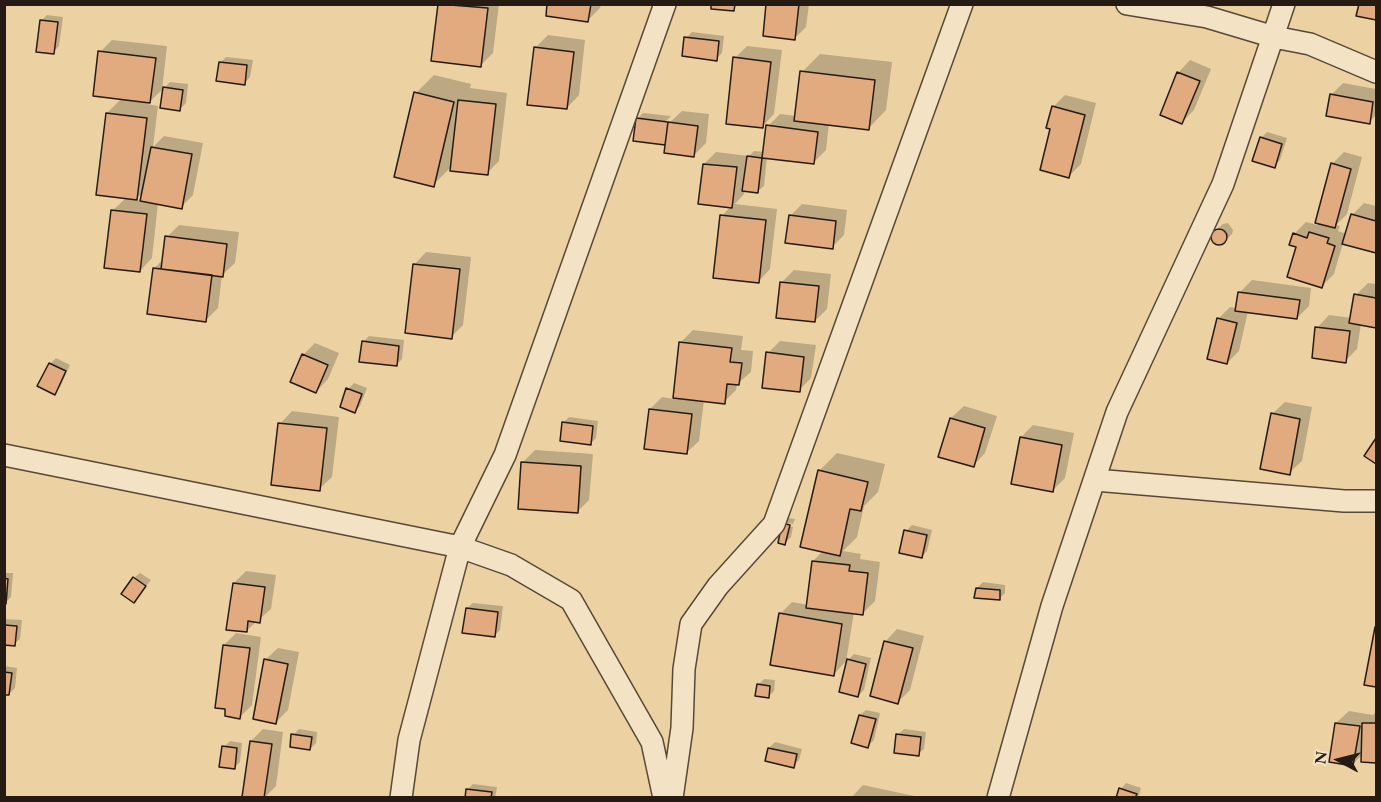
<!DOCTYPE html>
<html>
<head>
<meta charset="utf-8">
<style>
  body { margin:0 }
  #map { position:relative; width:1381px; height:802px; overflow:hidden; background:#ecd2a3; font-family:"EB Garamond",serif }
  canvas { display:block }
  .frame { position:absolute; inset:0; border:6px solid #261b12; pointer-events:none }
  .north { position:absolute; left:1309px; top:730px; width:60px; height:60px; -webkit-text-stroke:4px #f3e2c3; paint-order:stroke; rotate:277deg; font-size:16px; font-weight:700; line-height:24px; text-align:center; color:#261b12 }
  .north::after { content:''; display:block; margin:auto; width:21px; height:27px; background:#261b12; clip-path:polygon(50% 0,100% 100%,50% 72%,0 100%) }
</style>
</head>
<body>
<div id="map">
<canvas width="1381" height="802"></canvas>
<div class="frame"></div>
<div class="north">N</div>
</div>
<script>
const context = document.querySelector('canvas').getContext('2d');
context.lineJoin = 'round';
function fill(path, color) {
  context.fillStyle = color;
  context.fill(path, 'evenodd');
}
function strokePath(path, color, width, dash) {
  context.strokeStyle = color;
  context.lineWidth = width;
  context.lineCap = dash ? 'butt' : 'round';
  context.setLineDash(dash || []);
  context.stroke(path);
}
fill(new Path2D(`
  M439,4h60l-6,49 -12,12z
  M548,4h53l-1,4 -12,12z
  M768,4h41l-3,23 -12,12z
  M47,15l16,2 -4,29 -6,6 -12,-31z
  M692,32l32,4 -2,17 -6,6 -30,-21z
  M548,35l37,5 -6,55 -12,13 -32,-60z
  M112,40l55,6 -5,44 -15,14 11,2 -5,41 11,-11 39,7 -10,52 -12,12 -23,-4 -6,55 -12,13 -28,-60 14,-13 -19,-85 15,-15 -22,-46zM144,191l-2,10 -7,-1z
  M747,46l35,4 -8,64 -12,13 -27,-69z
  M820,54l72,8 -6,48 -17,18 -40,-5 -3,27 -12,12 -47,-5 -3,29 -6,5 -13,-1 -1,4 -9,10 42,5 -7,60 -12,13 -36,-66 9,-10 -27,-42 12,-12 33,4 5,-5 11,1 3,-26 12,-12 16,2 6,-44z
  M226,57l27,3 -3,17 -5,6 -25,-20z
  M1190,60l21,9 -17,41 -12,12 -4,-49z
  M434,75l37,9 -1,4 37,5 -8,68 -12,12 -35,-7 -19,19 -17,-92z
  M170,82l18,2 -2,19 -6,6 -16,-21z
  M1343,83l33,6v26l-7,7 -38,-27z
  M1065,95l31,8 -15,61 -12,12 -16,-69z
  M682,111l27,3 -3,29 -12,12 -27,-14 -2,2 -28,-24 6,-6 28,3 -7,7h5z
  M1267,132l20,6 -7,22 -6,6 -13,-28z
  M1344,152l18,5 -15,57 -11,11 4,1 -2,5 9,3 5,-19 12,-12 12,3v46l-33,-9 -9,31 -12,12 -25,-40 -3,-12 12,-12 11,3 3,-2 12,-59z
  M802,204l45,6 -3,25 -12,12 -42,-31z
  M1228,223l5,7 -1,4 -10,10 -8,-2 -1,-9 10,-9z
  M179,225l60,7 -4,31 -13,12 -4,33 -12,12 -52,-51 10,-11 3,-21z
  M426,252l45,5 -8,68 -12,12 -37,-72z
  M794,270l37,4 -4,35 -12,12 -33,-39z
  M1252,280l59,8 -2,18 -12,12 -49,-7 -9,40 -12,12 -9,-44 12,-12 7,1 3,-16z
  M1368,283l8,1v42l-15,-2 -4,25 -12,12 -28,-33 12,-13 23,3 4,-23z
  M693,330l50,6 -2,14 12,1 -2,21 -14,12 -1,6 -12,12 -20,-2 -5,41 -13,12 -36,-44 12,-12 12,2 7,-57z
  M369,336l35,4 -2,19 -6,6 -33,-23z
  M780,341l36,4 -5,33 -12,12 -31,-37z
  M315,343l24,10 -11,26 -12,13 -13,-37z
  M56,358l14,7 -10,22 -5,6 -5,-29z
  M354,383l13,5 -7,18 -5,5 -7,-22z
  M1285,402l27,5 -10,54 -13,12 -17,-59z
  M964,406l33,10 -12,37 -12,13 -33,-10 11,-38z
  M292,411l47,6 -7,60 -13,12 -39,-65z
  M569,417l29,4 -2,17 -5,5 -28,-20z
  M1033,425l41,8 -9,45 -12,12 -32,-53z
  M535,450l58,4 -4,46 -12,12 -54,-50z
  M837,453l48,11 -7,28 -14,14 -7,31 -14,14 18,3 -1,5 20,3 -5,39 -12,12 -9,-1 -8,50 8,-8 17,4 -7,32 -6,6 -10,-37 -14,15 -54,-60 12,-12 16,3 5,-44 10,-10 -4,-80z
  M789,518l6,1 -2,5 -8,-2v3l8,2 -2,10 -6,6 -2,-19z
  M912,525l20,5 -5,21 -6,6 -15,-26z
  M246,571l30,4 -5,34 -25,22 -12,-48z
  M4,573h9l-2,24 -6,6z
  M140,573l11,7 -17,21v-23z
  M983,582l22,3v8l-6,6 -22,-11z
  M473,603l30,3 -3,24 -6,6 -27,-28z
  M4,619l18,1 -2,19 -6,5 -10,-1z
  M1376,627v59l-10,-2z
  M897,629l27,7 -14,54 -12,12 -13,-60z
  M236,633l25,4 -9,68 -12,12 -16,-72z
  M278,648l21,4 -11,58 -12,12 -11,-62z
  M4,666l13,2 -2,20 -6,6 -5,-1z
  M764,679l11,1 -1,11 -6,6 -10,-12z
  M866,710l14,3 -6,27 -6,6 -8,-31z
  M1349,711l24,4 3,-3v49h-13v-7l-10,10 -17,-41z
  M263,729l20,3 -7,54 -12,12h-6l-7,-57z
  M299,729l18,3 -1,11 -6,6 -17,-14z
  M904,729l22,3 -2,17 -6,5 -20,-19z
  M230,741l12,2 -2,19 -6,6 -10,-21z
  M775,742l27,7 -3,11 -6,6 -24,-18z
  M1126,783l15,5 -3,10h-20l3,-9z
  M473,784l24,3 -2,11h-29l1,-8z
  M863,785l56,12 -68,1z`), '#0003');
const building = new Path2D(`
  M438,4l50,4 -7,59 -50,-6z
  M547,4h44l-3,18 -42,-6z
  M711,4h24l-1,7 -23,-2z
  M766,4h33l-4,36 -32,-4z
  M1359,4h17v16l-20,-4z
  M40,20l18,2 -4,32 -18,-2z
  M684,37l35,4 -2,20 -35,-5z
  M534,47l40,5 -7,57 -40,-4z
  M98,51l58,7 -6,45 -57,-7z
  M733,57l38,5 -8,66 -37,-4z
  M219,62l28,3 -2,20 -29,-4z
  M800,71l75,9 -6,50 -75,-9z
  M1177,72l23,9 -18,43 -22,-9z
  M163,87l20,3 -3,21 -20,-3z
  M414,92l40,10 -20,85 -40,-10z
  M1330,94l43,8 -3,22 -44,-8z
  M458,100l38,4 -8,71 -38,-4z
  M1052,106l33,9 -16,63 -29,-8 10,-41 -4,-1z
  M106,113l41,5 -10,82 -41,-5z
  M636,118l32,4 -3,23 -32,-4z
  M668,122l30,4 -4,31 -30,-4z
  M766,125l52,7 -4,32 -52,-6z
  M1260,137l22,7 -7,24 -23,-7z
  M151,147l41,7 -10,55 -42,-8z
  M747,156l15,2 -4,35 -16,-2z
  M1331,163l20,6 -16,59 -20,-5z
  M703,164l34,3 -5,41 -34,-4z
  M111,210l36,4 -7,58 -36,-4z
  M1351,214l25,7v32l-34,-9z
  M720,215l46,5 -7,63 -46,-5z
  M789,215l47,6 -3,28 -48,-6z
  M1211 237a8 8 0 1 1 16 0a8 8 0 1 1-16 0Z
  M1309,232l20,6 -2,5 8,3 -13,42 -35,-11 9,-30 -7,-2 4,-12 14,5z
  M165,236l62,8 -4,33 -62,-8z
  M413,264l47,5 -8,70 -47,-6z
  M153,268l59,7 -6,47 -59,-8z
  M780,282l39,4 -4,36 -39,-4z
  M1238,292l62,8 -3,19 -62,-8z
  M1354,294l22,4v30l-27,-5z
  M1217,318l20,5 -10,41 -20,-5z
  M1315,327l35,4 -4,32 -34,-5z
  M362,341l37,5 -2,20 -38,-4z
  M679,342l53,6 -2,14 12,1 -3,22 -12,-1 -2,20 -52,-6z
  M766,352l38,5 -4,35 -38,-4z
  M302,354l26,11 -12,28 -26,-11z
  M49,363l17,8 -11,24 -18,-9z
  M346,388l16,6 -7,19 -15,-6z
  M649,409l43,5 -5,40 -43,-5z
  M1271,413l29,6 -10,56 -30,-6z
  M950,418l35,10 -11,39 -36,-10z
  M562,422l31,4 -2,19 -31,-4z
  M278,423l49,5 -7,63 -49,-6z
  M1020,437l42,8 -9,47 -42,-8z
  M1376,438v26l-12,-8z
  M521,462l60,4 -3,47 -60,-4z
  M818,470l50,12 -7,29 -11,-2 -10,47 -40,-9z
  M782,523l8,2 -5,20 -7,-2z
  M904,530l23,5 -5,23 -23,-5z
  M812,561l38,4 -1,6 19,2 -5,42 -57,-7z
  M133,577l13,9 -12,17 -13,-9z
  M4,578l4,1 -2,25h-2z
  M233,583l32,4 -5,36 -12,-2 -1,11 -21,-2z
  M976,588l24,2v10l-26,-2z
  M466,608l32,4 -3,25 -33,-4z
  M779,613l63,11 -8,52 -64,-11z
  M4,625l13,1 -2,20 -11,-1z
  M1375,627h1v60l-12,-2z
  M884,641l29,7 -15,56 -28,-8z
  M223,645l27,3 -10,71 -15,-3v-7l-10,-1z
  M264,659l24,5 -12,60 -23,-5z
  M847,659l19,5 -8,33 -19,-5z
  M4,672l8,1 -3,22h-5z
  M757,684l13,2 -1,12 -14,-2z
  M859,715l17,4 -8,29 -17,-5z
  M1335,723l25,3 -7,40 -24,-4z
  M1362,723h14v40l-15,-1z
  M291,734l21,3 -2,13 -20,-3z
  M896,734l25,3 -2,19 -25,-3z
  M250,741l22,3 -8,54 -22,-1z
  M222,746l15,2 -2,21 -16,-2z
  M768,748l29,6 -3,14 -29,-7z
  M1119,788l18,6 -2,4h-19z
  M466,789l26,3 -1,6h-26z`);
fill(building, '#e1aa7f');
strokePath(building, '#261b12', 1.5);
const minor = new Path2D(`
  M1127,4l80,13 67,20 36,7 66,28
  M4,455l456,92 51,18 60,35 81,142 12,56
  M1095,480l249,21h32
  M401,798l8,-58 51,-193 45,-92 160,-451
  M672,798l10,-70 2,-59 7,-45 27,-38 56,-62 188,-520
  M998,798l54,-192 65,-194 106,-228 61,-180`);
strokePath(minor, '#584936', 24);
strokePath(minor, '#f3e2c3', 21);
</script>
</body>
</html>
